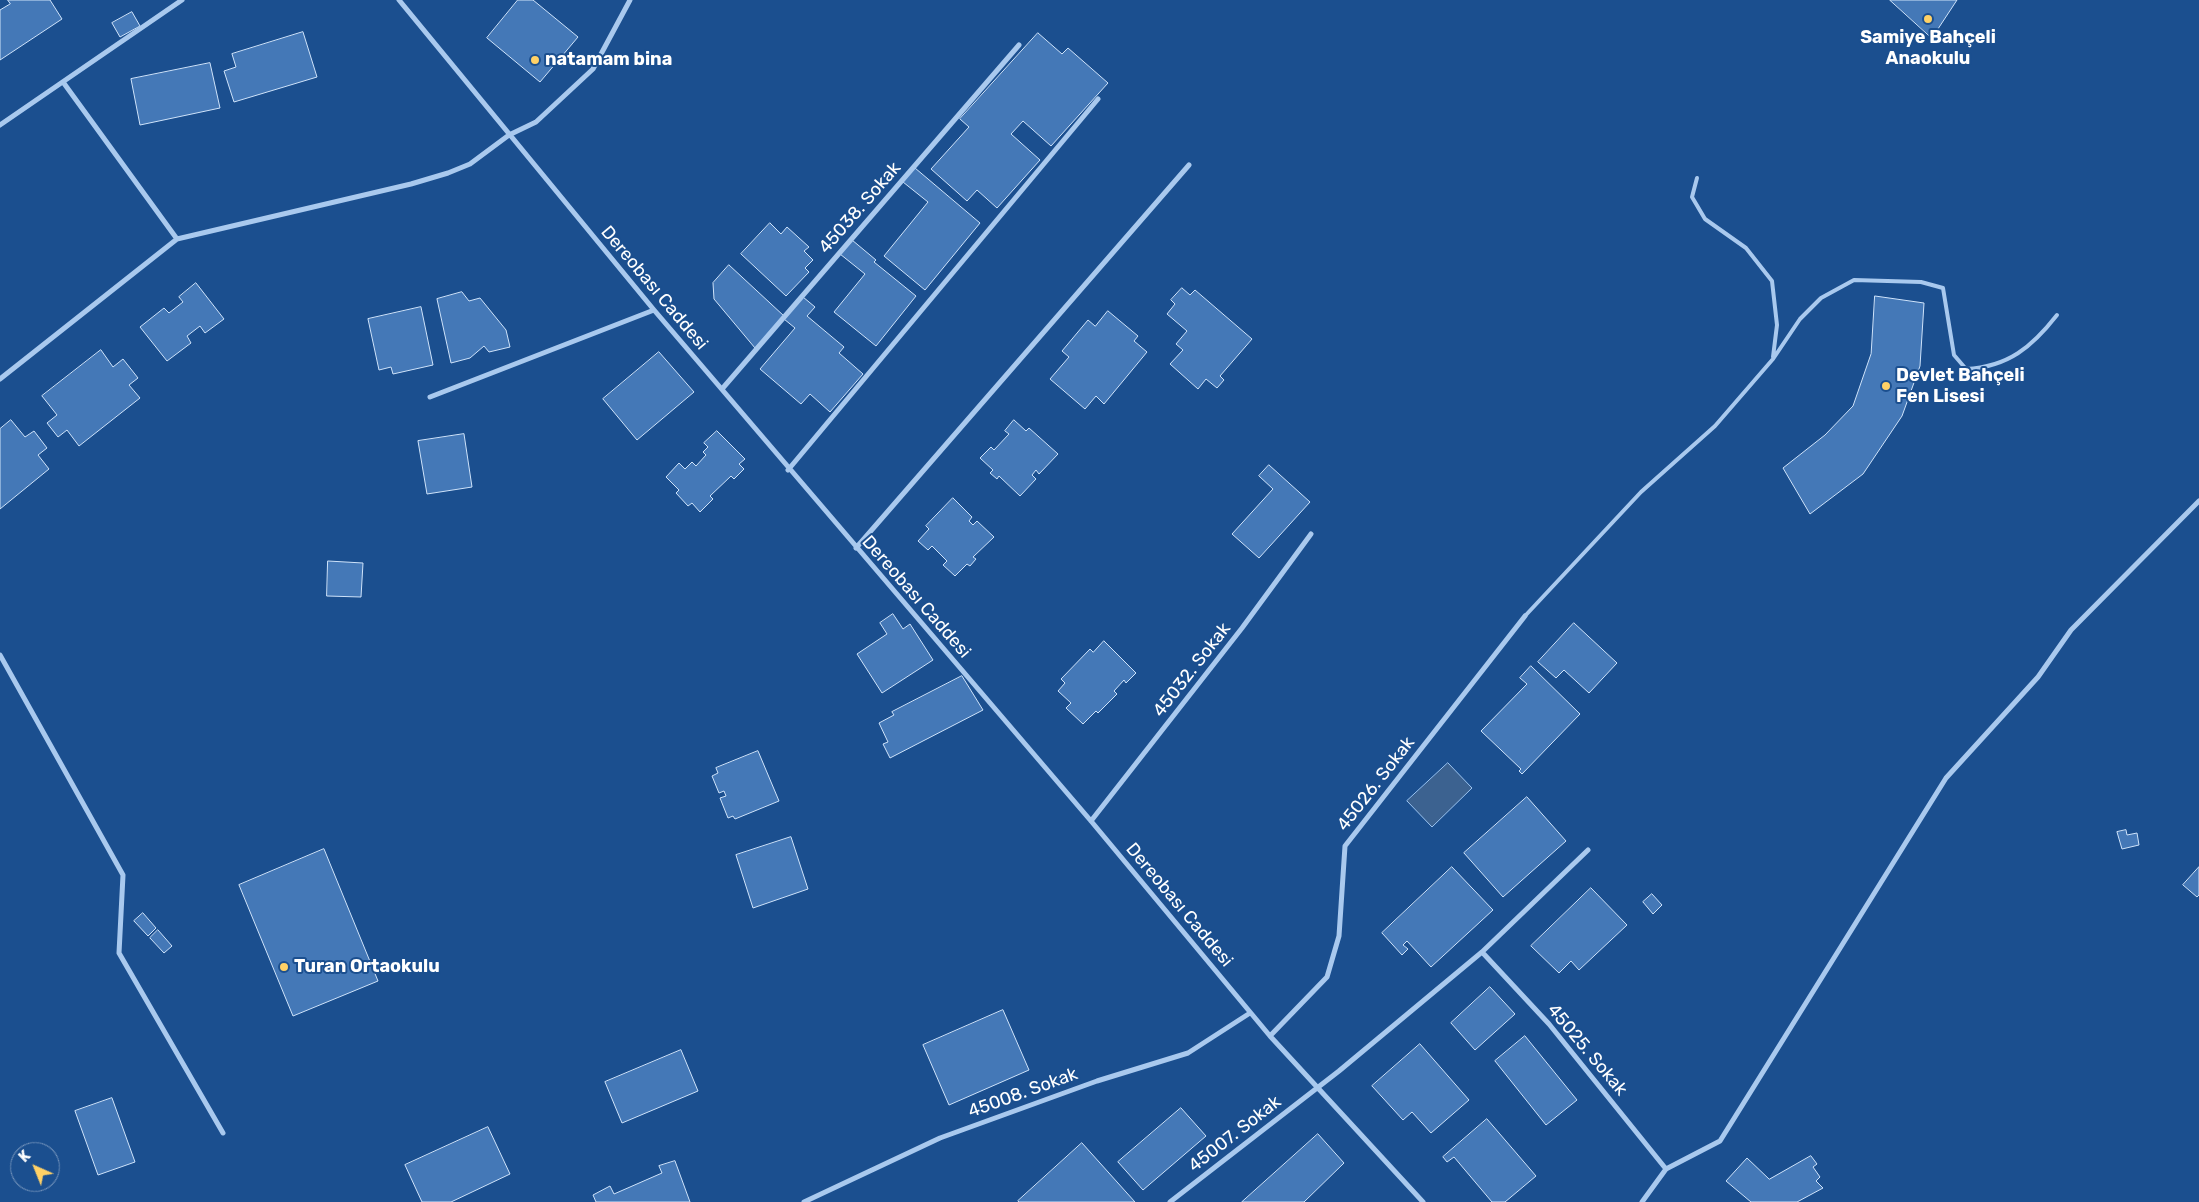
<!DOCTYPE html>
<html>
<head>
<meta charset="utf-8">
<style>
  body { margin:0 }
  #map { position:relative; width:2199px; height:1202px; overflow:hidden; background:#1b4f8f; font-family:Rubik,sans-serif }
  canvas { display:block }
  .north { position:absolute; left:10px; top:1142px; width:50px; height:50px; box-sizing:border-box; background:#1b4f8f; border:1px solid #7695bc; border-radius:50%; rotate:316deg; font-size:14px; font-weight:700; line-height:20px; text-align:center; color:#fff }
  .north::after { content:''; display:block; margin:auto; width:18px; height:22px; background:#ffd166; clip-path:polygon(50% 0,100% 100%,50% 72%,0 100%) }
</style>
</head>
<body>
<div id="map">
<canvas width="2199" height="1202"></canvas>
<div class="north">K</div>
</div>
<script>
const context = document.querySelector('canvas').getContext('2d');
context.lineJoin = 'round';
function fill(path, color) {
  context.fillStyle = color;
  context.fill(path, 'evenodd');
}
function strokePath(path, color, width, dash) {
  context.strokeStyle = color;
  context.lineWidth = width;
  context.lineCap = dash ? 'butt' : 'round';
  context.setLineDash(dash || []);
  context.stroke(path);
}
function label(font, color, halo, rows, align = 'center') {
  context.font = font + ' Rubik,sans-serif';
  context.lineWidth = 4;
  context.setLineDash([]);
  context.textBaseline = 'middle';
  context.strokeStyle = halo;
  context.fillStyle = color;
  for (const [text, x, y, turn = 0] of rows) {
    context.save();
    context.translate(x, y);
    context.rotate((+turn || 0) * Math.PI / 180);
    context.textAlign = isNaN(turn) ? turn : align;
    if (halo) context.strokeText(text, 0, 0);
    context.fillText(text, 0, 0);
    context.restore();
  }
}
const water = new Path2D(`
  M1448,763l24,25 -40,39 -25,-26z`);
fill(water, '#3c6290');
strokePath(water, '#9cc4f0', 1);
const building = new Path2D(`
  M8,0h42l12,19 -62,41v-50l10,-6z
  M518,0h15l45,37 -38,45 -53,-44z
  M1890,0h67l-25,38z
  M132,12l8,14 -20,11 -8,-14z
  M303,32l14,45 -83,25 -10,-31 12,-4 -4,-13z
  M1038,33l24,21 6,-6 40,35 -57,63 -28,-25 -12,13 29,26 -43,48 -20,-18 -10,11 -36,-32 38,-42 -9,-8z
  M210,63l10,45 -80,17 -9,-46z
  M915,168l65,55 -55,67 -41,-34 44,-54 -25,-20z
  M770,223l11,11 6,-7 22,20 -5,4 9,9 -8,8 4,4 -23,24 -45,-42z
  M852,240l24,20 -2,2 42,34 -40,50 -42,-34 31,-38 -25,-20z
  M729,265l55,51 -29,32 -41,-49 -1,-16z
  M196,283l28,36 -19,14 -5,-7 -13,10 4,7 -24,18 -27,-34 24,-19 5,5 14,-11 -4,-5z
  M1182,288l8,7 5,-5 57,49 -32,37 4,4 -7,8 -11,-9 -8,10 -28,-25 13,-14 -7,-6 11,-13 -20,-17 8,-10 -4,-4z
  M462,292l7,9 11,-3 26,32 4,17 -21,5 -5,-6 -14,12 -19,5 -14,-64z
  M1875,296l49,7 -4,63 -18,50 -39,58 -53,40 -27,-46 42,-33 28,-29 18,-52z
  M803,297l12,10 -8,9 37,31 -5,6 24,21 -33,38 -20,-18 -9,10 -41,-35 35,-41 -11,-9z
  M421,307l12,58 -40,9 -2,-7 -12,3 -11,-51z
  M1108,311l30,25 -4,5 13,11 -43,52 -8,-8 -11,13 -35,-30 19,-22 -7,-6 26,-31 7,6z
  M101,350l12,17 10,-8 15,19 -9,7 11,13 -61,48 -12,-16 -9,7 -11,-14 10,-8 -15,-19z
  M659,352l35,40 -57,48 -34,-41z
  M11,420l14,17 9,-6 13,17 -9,7 11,14 -49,40v-80z
  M1014,420l12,11 3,-3 29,26 -19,20 -3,-4 -4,5 4,4 -16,17 -21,-20 -2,3 -7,-6 3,-3 -13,-12 11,-11 3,3 15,-16 -4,-3z
  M717,431l28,28 -6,5 5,5 -10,10 -3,-3 -21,20 3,3 -13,13 -8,-9 -4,3 -12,-13 3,-3 -13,-13 13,-14 6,6 7,-7 4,4 10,-11 -3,-3 5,-5 -4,-4z
  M464,434l8,53 -45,7 -9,-53z
  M1269,465l41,37 -51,56 -27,-24 41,-45 -14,-13z
  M953,498l19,19 -3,4 4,4 4,-4 17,16 -21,20 3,2 -6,7 -3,-2 -12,12 -12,-11 4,-4 -15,-15 -4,4 -10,-9 11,-12 -3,-3z
  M328,561l35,2 -2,34 -34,-1z
  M893,614l10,15 7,-5 23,36 -51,33 -25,-39 30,-20 -7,-11z
  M1574,623l43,40 -28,30 -25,-23 -8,8 -18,-16z
  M1104,641l32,32 -10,10 -2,-3 -10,11 3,3 -19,19 -2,-2 -13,13 -17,-16 5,-5 -13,-12 7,-8 -4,-4 29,-30 3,3z
  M1531,666l49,48 -58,60 -3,-3 2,-2 -40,-38 46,-47 -7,-6z
  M962,676l21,34 -93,48 -7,-14 5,-2 -9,-19 15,-8 -2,-3z
  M758,751l21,50 -44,18 -2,-3 -5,2 -8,-20 6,-2 -2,-5 -5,2 -7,-17 6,-3 -2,-5z
  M1527,797l39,44 -63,56 -39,-44z
  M2126,830l1,5 10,-2 2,12 -17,4 -5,-17z
  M791,837l17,52 -55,19 -17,-53z
  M324,849l54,132 -85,35 -54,-131z
  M1452,867l41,43 -62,57 -24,-26 -4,4 5,4 -6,6 -20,-22z
  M2199,867v28l-2,2 -14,-12z
  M1591,888l36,37 -48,45 -8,-9 -12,12 -28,-27z
  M1652,894l10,11 -9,9 -10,-12z
  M143,913l13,15 -8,8 -14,-15z
  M158,930l14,16 -8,7 -14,-15z
  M1490,987l25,27 -40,36 -24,-27z
  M1003,1010l26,60 -80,35 -26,-60z
  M1525,1036l52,64 -31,25 -51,-64z
  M1420,1044l49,56 -38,33 -19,-21 -9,8 -31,-34z
  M681,1050l17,41 -76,32 -17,-41z
  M112,1098l23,64 -37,13 -23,-64z
  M1181,1108l25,28 -63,54 -25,-28z
  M1487,1119l49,57 -31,26h-13l-38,-45 -7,5 -4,-5z
  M488,1127l22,47 -59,28h-29l-17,-37z
  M1318,1134l26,29 -40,39h-62z
  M1082,1143l53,59h-116l-1,-1z
  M1811,1156l6,8 -4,3 7,10 -4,4 7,7 -26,14h-46l-25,-21 21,-23 22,21z
  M675,1161l15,41h-94l-3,-7 17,-9 4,8 48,-21 -3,-7z`);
fill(building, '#4478b7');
strokePath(building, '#cfe3fa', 1);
strokePath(new Path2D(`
  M1697,178l-5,19 13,22 41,29 26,33 5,44 -4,32
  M1525,616l116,-124 74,-66 58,-67 27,-40 21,-21 33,-18 67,2 22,6 11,67 12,14c42,-2 66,-22 91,-54`), '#a9c9ee', 4);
strokePath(new Path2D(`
  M399,0l255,310 437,511 179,215 153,166
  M0,125l182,-125
  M177,239l234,-55 37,-11 22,-9 39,-29 27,-13 57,-53 37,-69
  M0,379l177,-140 -114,-157
  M722,389l297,-344
  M430,397l224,-87
  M788,470l310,-371
  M856,548l333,-383
  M0,655l123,220 -4,78 104,180
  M1091,821l151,-193 69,-94
  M1482,952l67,72 117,145
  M1270,1036l57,-59 12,-41 6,-90 180,-230
  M804,1202l136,-64 157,-57 91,-28 62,-40
  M1170,1202l169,-131 143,-119 106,-102
  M1642,1202l24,-33 54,-28 226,-363 92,-101 33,-47 128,-129`), '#a9c9ee', 5);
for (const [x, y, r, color] of [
  [1928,19,5,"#ffd166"],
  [535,60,5,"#ffd166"],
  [1886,386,5,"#ffd166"],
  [284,967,5,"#ffd166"]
]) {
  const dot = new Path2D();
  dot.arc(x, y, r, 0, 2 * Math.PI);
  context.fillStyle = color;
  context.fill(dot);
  strokePath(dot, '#1b4f8f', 2);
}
label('bold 18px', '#fff', '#1b4f8f', [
  ["Samiye Bahçeli",1928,38,"center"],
  ["Anaokulu",1928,59,"center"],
  ["natamam bina",545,60],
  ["Devlet Bahçeli",1896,376],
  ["Fen Lisesi",1896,397],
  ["Turan Ortaokulu",294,967]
], 'left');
label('18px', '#fff', '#1b4f8f', [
  ["45038. Sokak",860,208,-49],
  ["Dereobası Caddesi",654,288,50],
  ["Dereobası Caddesi",916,597,49],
  ["45032. Sokak",1192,670,-52],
  ["45026. Sokak",1376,784,-52],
  ["Dereobası Caddesi",1179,905,50],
  ["45025. Sokak",1587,1050,50],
  ["45008. Sokak",1023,1093,-20],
  ["45007. Sokak",1235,1134,-38]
]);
</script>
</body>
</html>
